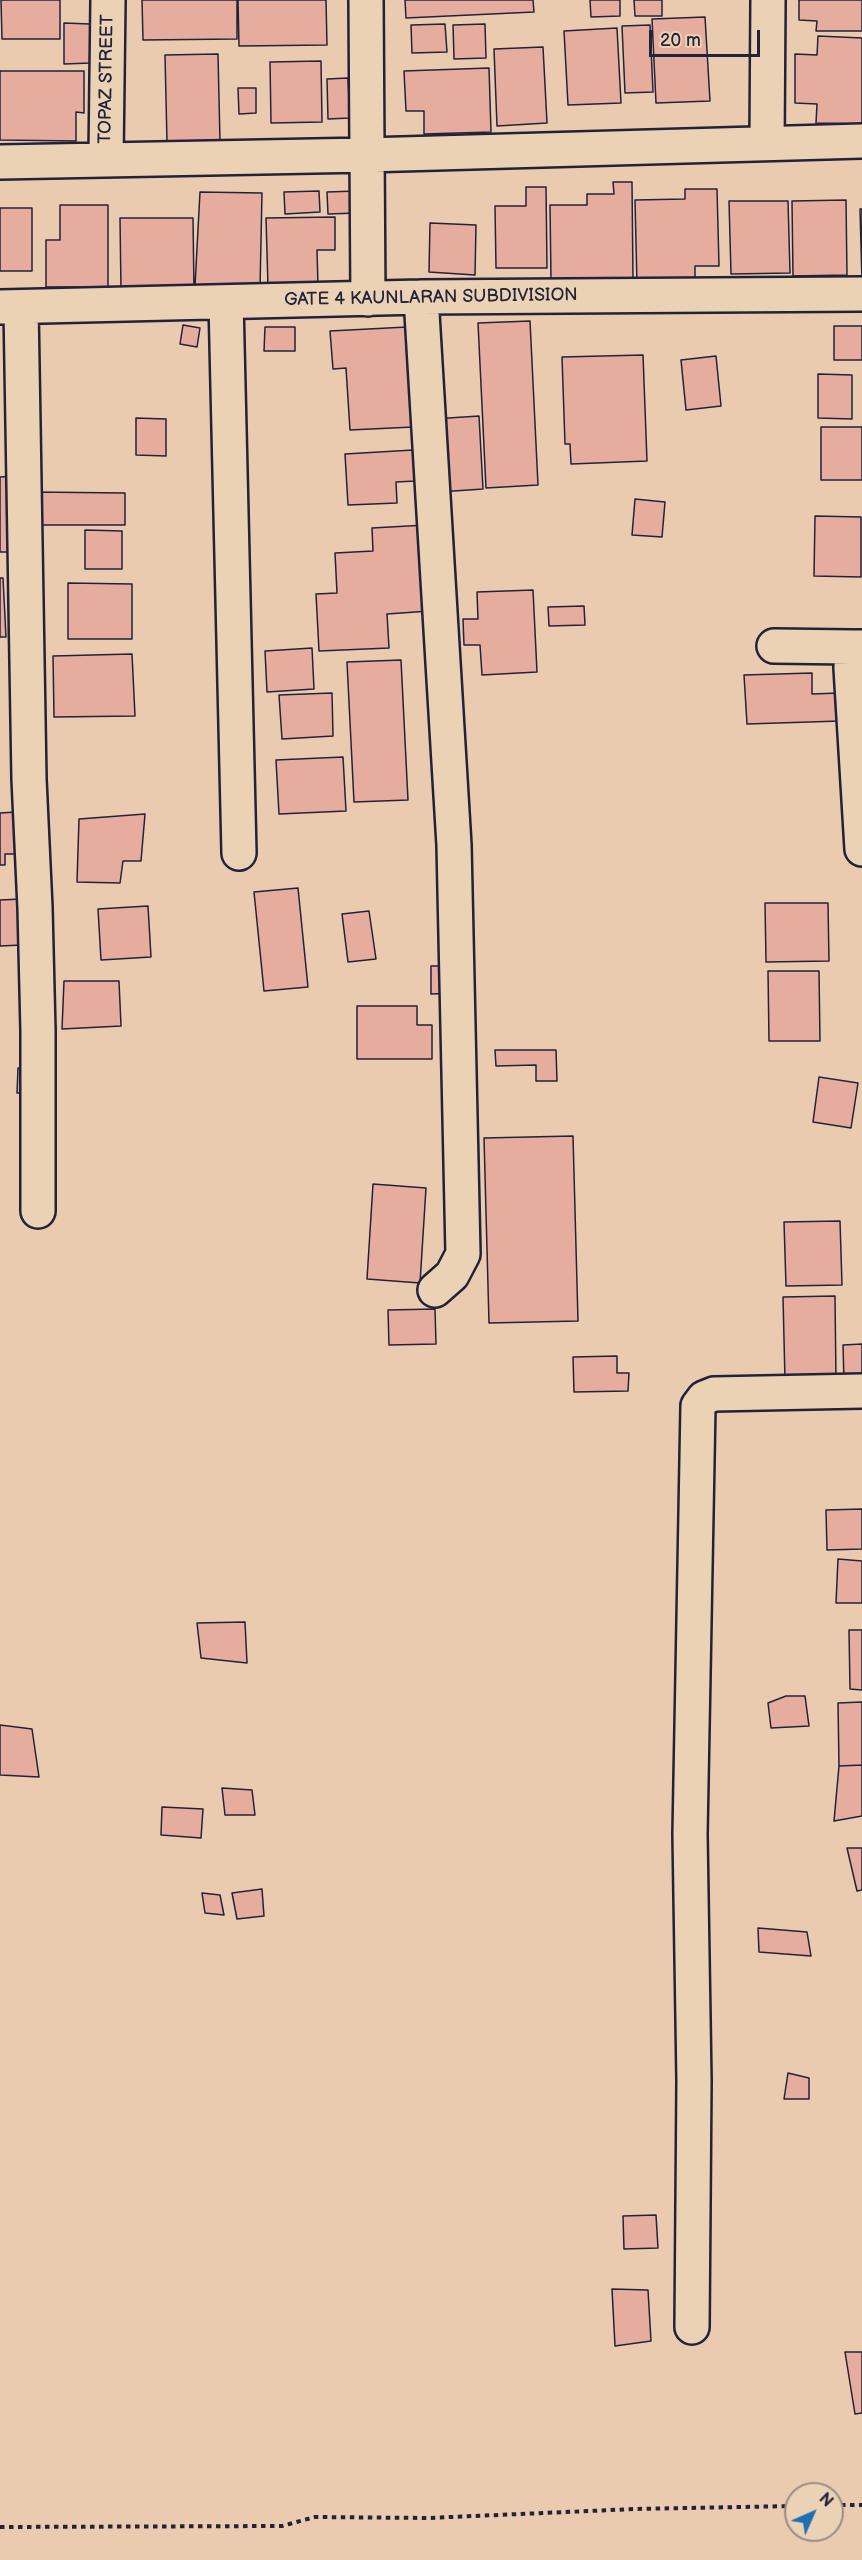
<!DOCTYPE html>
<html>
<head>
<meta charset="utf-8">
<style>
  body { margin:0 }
  #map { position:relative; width:862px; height:2560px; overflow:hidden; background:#ebcbb0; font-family:"Balsamiq Sans",sans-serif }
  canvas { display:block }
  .north { position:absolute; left:784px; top:2482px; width:60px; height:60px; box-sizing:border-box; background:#ecd2b4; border:2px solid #9b8c84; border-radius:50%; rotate:45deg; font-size:16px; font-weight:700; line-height:24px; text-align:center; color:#22223b }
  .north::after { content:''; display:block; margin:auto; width:21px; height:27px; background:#1f6fb2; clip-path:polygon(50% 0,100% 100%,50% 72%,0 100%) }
  .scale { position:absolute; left:649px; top:30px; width:111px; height:27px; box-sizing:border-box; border:3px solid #22223b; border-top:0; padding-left:8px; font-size:18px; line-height:21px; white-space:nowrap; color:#22223b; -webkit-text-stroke:4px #ecd2b4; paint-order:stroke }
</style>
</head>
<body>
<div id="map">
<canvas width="862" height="2560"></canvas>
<div class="north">N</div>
<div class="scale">20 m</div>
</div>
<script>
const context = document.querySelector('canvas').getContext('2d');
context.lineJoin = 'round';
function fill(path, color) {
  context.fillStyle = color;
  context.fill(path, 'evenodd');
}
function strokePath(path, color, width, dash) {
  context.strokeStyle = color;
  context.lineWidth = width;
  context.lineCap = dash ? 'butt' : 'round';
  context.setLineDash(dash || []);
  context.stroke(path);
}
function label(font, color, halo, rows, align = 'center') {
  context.font = font + ' "Balsamiq Sans",sans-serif';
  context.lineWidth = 5;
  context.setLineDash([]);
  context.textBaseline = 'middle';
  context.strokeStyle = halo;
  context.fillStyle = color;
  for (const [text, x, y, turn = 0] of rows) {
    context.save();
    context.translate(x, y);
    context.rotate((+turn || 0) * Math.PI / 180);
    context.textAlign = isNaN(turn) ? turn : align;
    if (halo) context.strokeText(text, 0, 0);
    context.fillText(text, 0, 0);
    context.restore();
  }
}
const building = new Path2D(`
  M1,0h59v39h-58z
  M142,0h95v39l-94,1z
  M238,0h88l1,45 -88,1z
  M405,0h128l1,12 -128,6z
  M590,0h30v16l-29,1z
  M634,0h28v16h-27z
  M799,0h63v31h-46l1,-10 -18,-1z
  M705,17l5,84 -54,2 -4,-84z
  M64,23l26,1 1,39 -27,1z
  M445,24l2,28 -35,1 -1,-28z
  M485,24l1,34 -32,1 -1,-34z
  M650,25l3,67 -28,1 -3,-67z
  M617,28l4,75 -53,2 -4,-74z
  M818,36l44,2v86l-46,-1 1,-19 -22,-1v-49l22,1z
  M543,47l4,76 -50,3 -3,-77z
  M218,54l2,87 -53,1 -2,-87z
  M321,61l1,61 -51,1 -1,-61z
  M489,68l2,64 -67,2v-23h-18l-2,-40z
  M0,71h84v42l-8,-1v29l-76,-1z
  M348,78l2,40 -22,1 -1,-40z
  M238,88h18v25l-17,1z
  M613,182h19l1,98h-82l-1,-75h37v-11h27z
  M526,187h20l1,81h-51l-1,-62h31z
  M685,189h32l2,77h-24v19h-58l-2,-85 50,-1z
  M319,191l1,21 -35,2 -1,-22z
  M356,191l1,22 -29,1 -1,-22z
  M200,192l62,1 -2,95 -65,-2z
  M846,200l1,75 -54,1 -1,-75z
  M729,201h59l2,72 -59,1z
  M60,205h48v82h-62v-47h14z
  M0,208h32v63h-32z
  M860,209h2v73z
  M335,217v33h-18l1,36 -50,1 -2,-69z
  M120,218h73l1,73h-73z
  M430,223l46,2 -1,50 -46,-3z
  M530,321l8,164 -52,3 -8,-165z
  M183,325l17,3 -3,19 -17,-3z
  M834,326h28v34h-28z
  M265,327h30v24h-31z
  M407,327l6,100 -63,3 -4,-62 -13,1 -3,-38z
  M643,355l4,106 -76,3 -1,-20h-5l-3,-87z
  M716,356l5,50 -35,4 -5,-50z
  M818,374l34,1v44l-34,-1z
  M479,416l4,73 -44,3 -6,-73z
  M136,418l30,1v37l-30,-1z
  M821,427h41v53h-41z
  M413,450l2,31 -19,1 1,21 -49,2 -3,-51z
  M14,476l2,76h-16v-75z
  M33,492l92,1v32h-93z
  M635,499l30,3 -3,35 -30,-2z
  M815,516l46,1v60l-47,-1z
  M426,525l4,86 -43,3 2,34 -70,3 -3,-57 21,-1 -2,-40 38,-2 -1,-23z
  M85,530l37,1v38h-37z
  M0,578h3l3,59h-6z
  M68,583l64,1v55h-64z
  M533,590l4,82 -55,3 -2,-30h-16l-1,-26h15l-1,-27z
  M584,606l1,19 -36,1 -1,-19z
  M312,648l2,41 -47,3 -2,-41z
  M132,654l3,62 -81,1 -1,-61z
  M401,660l7,140 -54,2 -7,-140z
  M812,673v21l27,-1 1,28 -93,3 -3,-49z
  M332,693l1,43 -51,3 -3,-44z
  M343,757l3,54 -67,3 -3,-54z
  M16,812l2,42h-13v11h-5v-52z
  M145,814l-4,47h-18l-3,22 -43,-1 2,-63z
  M298,888l10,99 -44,4 -10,-99z
  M21,899l1,46 -22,1v-46z
  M765,903h63l1,58 -63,1z
  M148,906l3,51 -50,3 -3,-51z
  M369,911l7,48 -28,3 -6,-48z
  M431,966h25v27l-25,1z
  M768,971h51l1,70h-51z
  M64,981h55l2,45 -59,3z
  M357,1006h60v19h15v34h-75z
  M495,1050h61l1,31h-21v-16l-40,1z
  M18,1068h18l-1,25h-18z
  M819,1077l39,6 -7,45 -38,-6z
  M573,1136l5,185 -89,2 -5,-185z
  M373,1184l53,4 -6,95 -53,-4z
  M840,1221l2,64 -56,1 -2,-64z
  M835,1296l1,84 -51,1 -2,-84z
  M435,1309l1,35 -47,1 -1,-35z
  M862,1344v38h-18l-1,-37z
  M617,1356v17h12l-1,18 -54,1 -1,-35z
  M862,1509v40l-35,1 -1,-40z
  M838,1559l24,2v42h-26z
  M245,1622l2,41 -46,-5 -4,-35z
  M849,1630h13v60l-12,-1z
  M786,1696h19l4,30 -38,2 -3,-25z
  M862,1702v63l-23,1 -1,-63z
  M0,1725l32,4 7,48 -39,-2z
  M862,1765v51l-28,5 5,-55z
  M222,1788l30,2 3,25h-30z
  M162,1807l41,2 -2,29 -40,-3z
  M847,1848h15v42l-5,1z
  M262,1889l2,27 -27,3 -5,-26z
  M202,1893l18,2 4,20 -19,-2z
  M758,1928l49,4 4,24 -52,-4z
  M788,2073l21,5v21h-25z
  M656,2215l2,33 -34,1 -1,-33z
  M612,2289l36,1 3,51 -36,5z
  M845,2352h17v61l-7,1z`);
fill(building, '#e6ad9f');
strokePath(building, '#22223b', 1.5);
const minor = new Path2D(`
  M366,0l2,299
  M767,143l1,-143
  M106,158l2,-158
  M0,162l366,-7 496,-14
  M421,297l33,548 9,409 -11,21 -17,15
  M226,302l13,551
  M0,307l421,-10 441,-3
  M21,307l8,472 6,129 3,123v180
  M774,646l78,1
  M862,647h-10l-1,21 11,181
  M692,2327l2,-246 -4,-247 8,-428 6,-8 10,-4 148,-3`);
strokePath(minor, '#22223b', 38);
strokePath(new Path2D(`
  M832,2505h30
  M0,2527l282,-1 33,-9 113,1 207,-9 161,-3`), '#22223b', 4, [4.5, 4.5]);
strokePath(minor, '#ecd2b4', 33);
label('18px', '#22223b', '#ecd2b4', [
  ["TOPAZ STREET",107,79,-89],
  ["GATE 4 KAUNLARAN SUBDIVISION",431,298,-1]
]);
</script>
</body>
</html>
